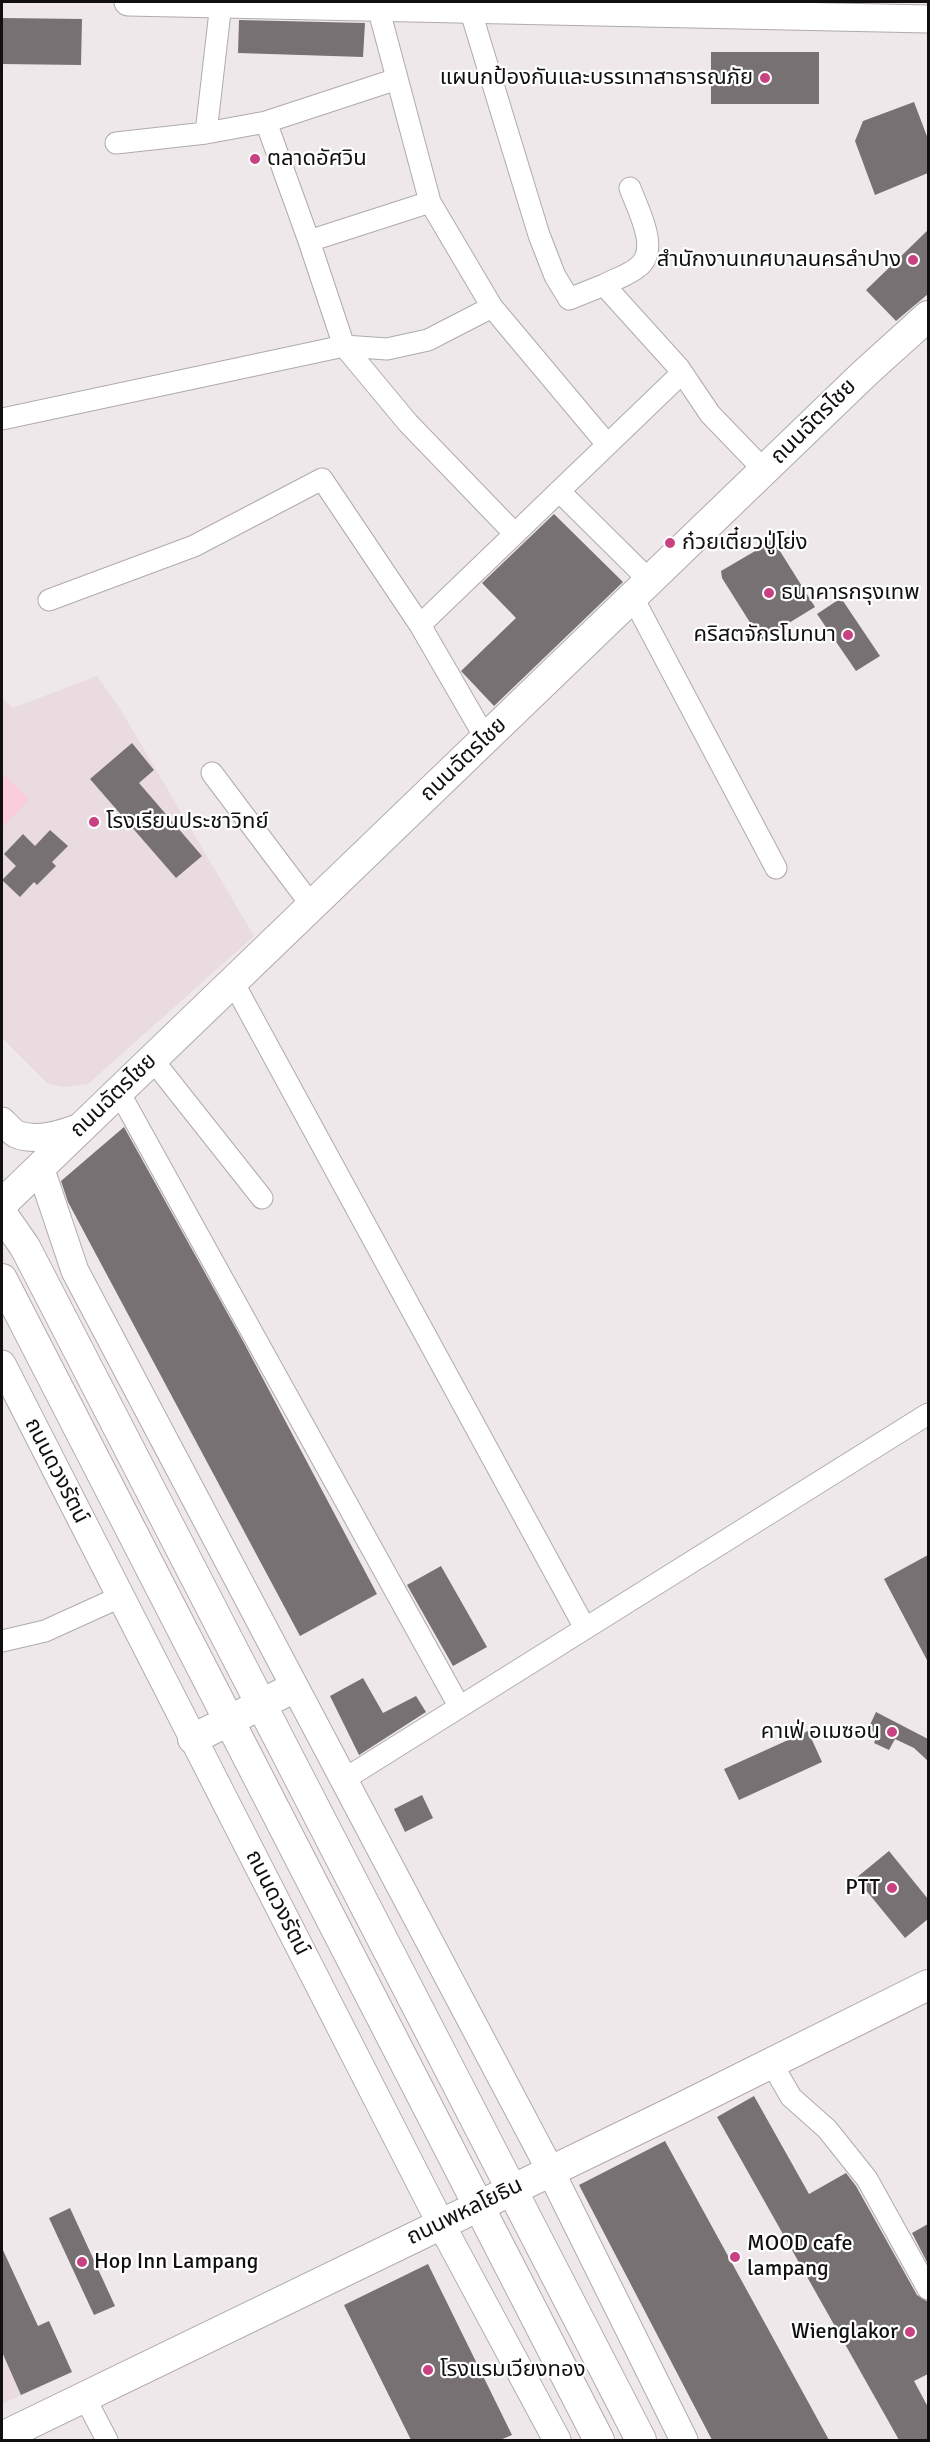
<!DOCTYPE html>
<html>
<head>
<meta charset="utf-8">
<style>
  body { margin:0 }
  #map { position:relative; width:930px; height:2442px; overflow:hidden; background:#eee8ea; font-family:Signika,sans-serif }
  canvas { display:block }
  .frame { position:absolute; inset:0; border:3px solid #110f10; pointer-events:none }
</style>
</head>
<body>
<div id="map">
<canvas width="930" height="2442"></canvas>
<div class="frame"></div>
</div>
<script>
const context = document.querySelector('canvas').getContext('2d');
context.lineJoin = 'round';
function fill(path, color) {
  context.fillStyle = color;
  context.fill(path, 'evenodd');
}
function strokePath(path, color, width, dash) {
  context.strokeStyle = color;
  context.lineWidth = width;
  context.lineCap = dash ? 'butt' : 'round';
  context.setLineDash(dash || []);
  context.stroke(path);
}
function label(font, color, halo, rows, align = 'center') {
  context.font = font + ' Signika,"Noto Sans Thai",sans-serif';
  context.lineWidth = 4.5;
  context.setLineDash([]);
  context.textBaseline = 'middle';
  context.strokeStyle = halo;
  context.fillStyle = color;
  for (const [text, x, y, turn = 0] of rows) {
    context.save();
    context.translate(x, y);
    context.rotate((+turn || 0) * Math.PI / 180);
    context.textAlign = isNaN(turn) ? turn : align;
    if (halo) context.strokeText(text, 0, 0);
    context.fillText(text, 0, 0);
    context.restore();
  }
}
fill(new Path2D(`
  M97,676l22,31 135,229 -166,148 -23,3 -17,-3 -46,-46v-340l11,10z
  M2,2352l19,43 -19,9z`), '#eadbe0');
fill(new Path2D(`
  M2,773l27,26 -27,29z`), '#faccdc');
fill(new Path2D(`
  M2,18l80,1 -1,46 -79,-1z
  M239,20l126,3 -2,34 -125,-4z
  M711,52h108v52h-108z
  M914,102l14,37v34l-53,22 -20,-54 8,-20z
  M928,230v64l-32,27 -30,-31z
  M554,514l69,68 -129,124 -33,-35 55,-53 -34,-35z
  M773,540l42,67 -54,33 -39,-62 -1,-7 41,-24 3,-6z
  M841,598l39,58 -24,15 -39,-57z
  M132,743l22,27 -15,13 63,73 -26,22 -86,-99z
  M50,830l18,16 -16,16 4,4 -19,19 -3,-3 -14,15 -18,-17 14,-14 -12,-12 19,-20 12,12z
  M124,1127l120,216 133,251 -77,42 -232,-434 -7,-21z
  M928,1555v107l-44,-83z
  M441,1566l46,81 -34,19 -46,-81z
  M363,1678l20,35 33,-17 10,16 -67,43 -29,-59z
  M876,1712l52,27v22l-14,-13 -19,-9 -6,11 -15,-7 4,-9 -10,-5z
  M808,1731l14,31 -83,38 -15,-31z
  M422,1795l11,23 -28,14 -11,-23z
  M889,1851l39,48v20l-23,19 -49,-60z
  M754,2096l55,98 37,-21 10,13 61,109 11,7v72l-14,7 14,26v33h-29l-182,-323z
  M665,2141l164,299h-117l-133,-255z
  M70,2208l45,98 -21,9 -45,-97z
  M928,2224v40l-16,-31z
  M2,2248l36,78 11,-5 23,51 -51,23 -19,-43z
  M428,2264l84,171 -12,5h-89l-67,-135z`), '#777173');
const minor = new Path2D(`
  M378,7l52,195 62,105 114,136
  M470,9l69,226 16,41 14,23 35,-14 75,83 31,46 55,57
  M266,122l43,119 35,105 64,77 107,111
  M206,133l15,-130
  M116,143l90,-10 60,-11 131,-43
  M309,241l121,-39
  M604,285c11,-6 25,-10 34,-18 23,-17 -1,-59 -8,-79
  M2,419l342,-73 43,3 41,-9 64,-33
  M559,491l91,90
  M633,598l143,270
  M49,600l145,-54 128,-67 98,146 66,114
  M420,625l262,-252
  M212,773l100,133
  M233,982l352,646
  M152,1059l110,139
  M119,1092l340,614
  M2,1641l43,-10 75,-34
  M343,1780l585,-366
  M772,2064l19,33 36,32 40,50 61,110
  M84,2396l23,44`);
const tertiary = new Path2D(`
  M128,2l800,17
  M2,1121c4,4 9,10 14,13 21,9 48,-1 67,-8
  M40,1167l35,104 471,891 138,278
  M2,1364l439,860 116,216`);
const secondary = new Path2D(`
  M2,1204l863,-831 63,-57
  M2,1214l23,33 616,1193
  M2,1279l597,1161
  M193,1739l100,-51
  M2,2437l671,-325 255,-127`);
strokePath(minor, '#b0aaac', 23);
strokePath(tertiary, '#b0aaac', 29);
strokePath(secondary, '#b0aaac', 32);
strokePath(minor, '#fff', 21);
strokePath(tertiary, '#fff', 27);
strokePath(secondary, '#fff', 30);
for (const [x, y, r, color] of [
  [765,78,6,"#c84181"],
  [255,159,6,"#c84181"],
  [913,260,6,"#c84181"],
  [670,543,6,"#c84181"],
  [769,593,6,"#c84181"],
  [848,635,6,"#c84181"],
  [94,822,6,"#c84181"],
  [892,1732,6,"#c84181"],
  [892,1888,6,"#c84181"],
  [735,2257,6,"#c84181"],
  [82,2262,6,"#c84181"],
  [910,2332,6,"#c84181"],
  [428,2370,6,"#c84181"]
]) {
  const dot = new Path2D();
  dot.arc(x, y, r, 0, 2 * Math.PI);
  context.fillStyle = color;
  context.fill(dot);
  strokePath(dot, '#fff', 2);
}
label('22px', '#110f10', '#fff', [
  ["แผนกป้องกันและบรรเทาสาธารณภัย",753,78,"right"],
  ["ตลาดอัศวิน",267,159],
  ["สำนักงานเทศบาลนครลำปาง",901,260,"right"],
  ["ก๋วยเตี๋ยวปู่โย่ง",682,543],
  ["ธนาคารกรุงเทพ",781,593],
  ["คริสตจักรโมทนา",836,635,"right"],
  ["โรงเรียนประชาวิทย์",106,822],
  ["คาเฟ่ อเมซอน",880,1732,"right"],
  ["PTT",880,1888,"right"],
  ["MOOD cafe",747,2244],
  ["lampang",747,2269],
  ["Hop Inn Lampang",94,2262],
  ["Wienglakor",898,2332,"right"],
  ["โรงแรมเวียงทอง",440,2370]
], 'left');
label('22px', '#110f10', '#fff', [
  ["ถนนฉัตรไชย",814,422,-45],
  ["ถนนฉัตรไชย",464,760,-44],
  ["ถนนฉัตรไชย",114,1096,-44],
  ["ถนนดวงรัตน์",56,1471,63],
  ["ถนนดวงรัตน์",277,1903,63],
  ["ถนนพหลโยธิน",465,2212,-26]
]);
</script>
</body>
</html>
